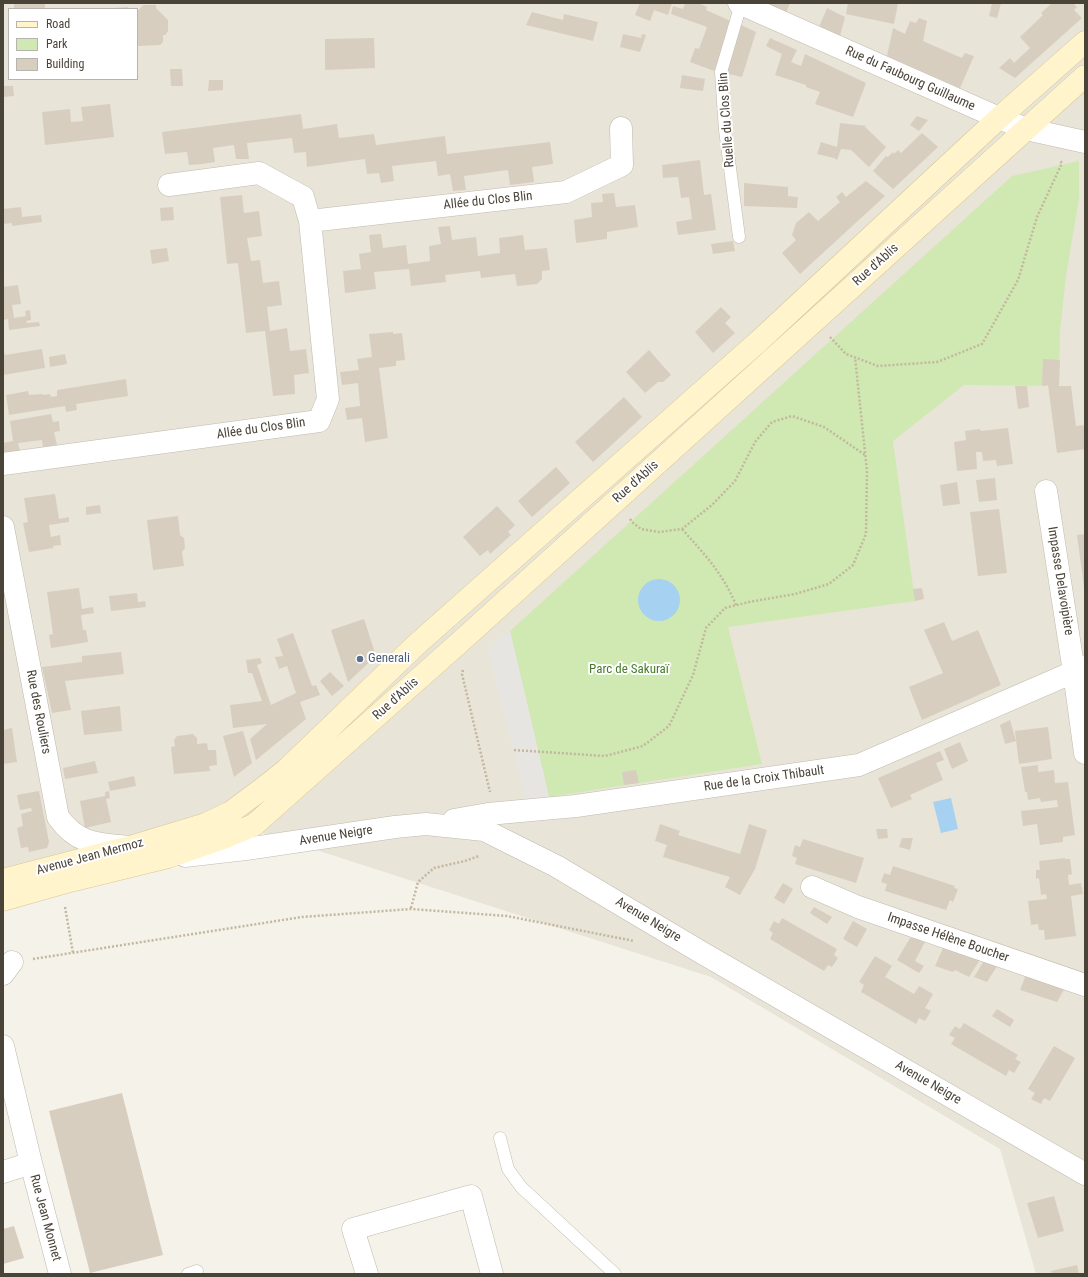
<!DOCTYPE html>
<html>
<head>
<meta charset="utf-8">
<style>
  body { margin:0 }
  #map { position:relative; width:1088px; height:1277px; overflow:hidden; background:#f5f2ea; font-family:"Roboto Condensed",sans-serif }
  canvas { display:block }
  .frame { position:absolute; inset:0; border:4px solid #4a4338; pointer-events:none }
  .legend { position:absolute; left:8px; top:8px; width:130px; height:72px; box-sizing:border-box; background:#fff; border:1px solid #b7b4af; margin:0; padding:5px 7px; list-style:none; font-size:12px; color:#4a4338 }
  .legend li { display:flex; align-items:center; gap:8px; height:20px }
  .legend b { width:20px; border:1px solid #b7b4af }
</style>
</head>
<body>
<div id="map">
<canvas width="1088" height="1277"></canvas>
<div class="frame"></div>
<ul class="legend">
<li><b style="height:5px;background:#fff4cb"></b>Road</li>
<li><b style="height:11px;background:#d0e9b3"></b>Park</li>
<li><b style="height:11px;background:#d7cec0"></b>Building</li>
</ul>
</div>
<script>
const context = document.querySelector('canvas').getContext('2d');
context.lineJoin = 'round';
function fill(path, color) {
  context.fillStyle = color;
  context.fill(path, 'evenodd');
}
function strokePath(path, color, width, dash) {
  context.strokeStyle = color;
  context.lineWidth = width;
  context.lineCap = dash ? 'butt' : 'round';
  context.setLineDash(dash || []);
  context.stroke(path);
}
function label(font, color, halo, rows, align = 'center') {
  context.font = font + ' "Roboto Condensed",sans-serif';
  context.lineWidth = 4;
  context.setLineDash([]);
  context.textBaseline = 'middle';
  context.strokeStyle = halo;
  context.fillStyle = color;
  for (const [text, x, y, turn = 0] of rows) {
    context.save();
    context.translate(x, y);
    context.rotate((+turn || 0) * Math.PI / 180);
    context.textAlign = isNaN(turn) ? turn : align;
    if (halo) context.strokeText(text, 0, 0);
    context.fillText(text, 0, 0);
    context.restore();
  }
}
fill(new Path2D(`
  M3,3h1082v1271h-49l-36,-125 -289,-172 -479,-154 -229,64zM9,9h128v70h-128z`), '#e9e4d8');
fill(new Path2D(`
  M1079,161v37l-13,78 -6,56 -1,54 -95,-1 -71,56 22,160 -187,26 34,137 -213,33 -39,-166 502,-455z`), '#d0e9b3');
fill(new Path2D(`
  M510,631l39,166 -23,2 -38,-148z`), '#e7e5e2');
fill(new Path2D(`
  M638 600a21 21 0 1 1 42 0a21 21 0 1 1-42 0Z
  M951,798l7,31 -17,4 -8,-31z`), '#a7d1f1');
fill(new Path2D(`
  M14,3h31v6h-31z
  M640,3h32l-4,12 -14,-5 -4,11 -15,-6z
  M685,3h13l9,4 -1,3 27,12 -19,49 -24,-9 5,-14 4,1 8,-22 -36,-13 2,-8 10,3z
  M763,3h27l-4,10z
  M848,3h50l-4,21 -48,-10z
  M992,3h9l-4,15 -8,-2z
  M1052,3h21l4,4 -3,3 8,8 -67,60 -16,-10 11,-10 4,5 16,-15 -10,-11 23,-22 -2,-2z
  M143,5h13v3l12,12v11l-3,4h-2v7l-3,3 -22,1 -1,-34z
  M128,7v2h-14v-1z
  M827,8l18,9 -5,19 -21,-9z
  M532,12l31,8 1,-6 34,8 -5,19 -67,-16z
  M919,18l8,3 -4,20 39,17 3,-5 9,3 -14,32 -73,-32 6,-28 12,6 5,-13 6,2z
  M739,24l17,8 -14,45 -17,-4z
  M623,34l18,4 1,-4 4,1 -6,17 -20,-5z
  M374,38l1,30 -50,2v-31z
  M770,38l27,12 -6,12 10,4 4,-12 61,29 -13,34 -38,-13 5,-12 -14,-5v-2l-31,-10 7,-21 -16,-8z
  M170,69h12l1,17h-12z
  M682,75l23,4 -2,12 -23,-3z
  M209,80h14v10l-15,1z
  M3,86h10l1,10 -11,1z
  M110,104l4,33 -69,8 -3,-33 28,-3 1,13 12,-1 -2,-14z
  M301,114l2,15 34,-5 2,14 35,-4 2,11 69,-9 2,18 103,-12 3,22 -21,3 2,15 -24,3 -2,-15 -44,6 2,14 -13,1 -3,-17 -12,2 -2,-15 -44,5 2,15 -13,2 -2,-10 -12,1 -2,-15 -58,8 -1,-15 -12,1 -2,-15 -45,5 2,16h-13l-2,-14 -21,3 2,14 -13,2 -13,1 -2,-13 -22,2 -3,-22z
  M917,116l11,4 -9,11 -9,-6z
  M840,123l27,3 -2,1 21,20 -17,20 -18,-17 -10,-1 -4,11 -3,-2 -17,-4 4,-12 16,5z
  M922,133l16,14 -45,42 -20,-18 13,-15 2,1 5,-5 1,2 4,-4 3,3z
  M700,160l4,35 7,-1 5,36 -38,5 -2,-13 16,-3 -3,-22 -8,1 -3,-21 -15,1 -1,-13z
  M866,181l19,15 -85,78 -18,-21 14,-13 -4,-5 4,-12 13,-11 9,9 22,-19 -4,-5 6,-5 4,5z
  M744,183l44,4v9l10,1 -1,11 -53,-2z
  M614,193l2,14 19,-2 3,22 -31,5v7l-31,4 -2,-23 18,-3 -1,-14 12,-1 -1,-8z
  M242,195l2,18 15,-2 3,25 -15,2 4,23 9,-1 3,23 16,-2 3,24 -15,2 3,24 17,-3 3,23 16,-2 3,24 -15,2 1,19 -22,2 -8,-65 -19,2 -8,-70 -11,1 -7,-67z
  M21,207l1,10 19,-2 1,7 -30,4v-3l-9,1v-15z
  M173,207l1,13 -13,1 -1,-13z
  M450,226l2,14 24,-3 2,19 22,-3 -1,-15 24,-3 2,15 22,-2 3,22 -8,1v8l-5,5 -20,2 -2,-12 -34,4 -1,-7 -35,4 1,7 -35,4 -2,-17 -35,3 2,17 -31,4 -2,-22 18,-2 -2,-15 12,-2 -2,-17 12,-1 2,14 23,-3 2,19 22,-3 -1,-15 12,-2 -3,-17z
  M733,241l2,10 -22,3 -2,-10z
  M167,248l2,13 -17,3 -2,-14z
  M18,285l3,19 -9,1 2,13 12,-2 -1,-5 5,-1 1,10 -5,1 1,2 12,-1 1,4 -31,4 -1,-11 -5,1v-33z
  M721,307l10,10 -6,6 10,10 -22,20 -18,-21z
  M393,332v2l9,-1 3,27 -9,1v5l-17,2 9,70 -23,4 -3,-24 -15,2 -2,-12 15,-2 -2,-23 -16,2 -2,-13 19,-2 -2,-11 15,-2 -3,-23z
  M3,349l2,6 37,-6 3,19 -42,7z
  M649,350l22,25 -8,7h-5l-13,11 -19,-21z
  M65,354l2,10 -17,3 -1,-10z
  M1043,359l17,1 -1,26h12l5,40 9,-1v24l-28,4 -9,-68 -6,1z
  M126,379l2,17 -52,8 1,6 -11,2 -1,-6 -56,9 -3,-20 22,-4 1,4 13,-1 1,1 7,-1 1,3 6,-1v-6z
  M1015,386h12l2,21 -11,2z
  M624,397l18,20 -49,45 -18,-20z
  M51,414l2,8 6,-1 1,10 -6,1 3,13 -14,2 -1,-7 -24,3 2,8 -17,3v-11l10,-2 -3,-20z
  M1008,428l5,36 -16,2 -1,-6 -13,1 -1,-9h-6l1,17 -20,2 -3,-29 12,-2 -1,-9 15,-2 1,2z
  M556,467l14,16 -38,34 -14,-16z
  M995,478l2,22 -18,2 -3,-22z
  M957,482l3,22 -17,2 -3,-21z
  M55,494l4,25 10,-2v5l-20,3 2,12 9,-2 1,10 -8,1v2l-24,4 -6,-29 5,-1 -4,-24z
  M100,505l1,8 -15,2v-8z
  M497,506l18,19 -7,7 3,3 -10,9 -11,10 -2,-4 -8,6 -17,-19z
  M999,509l8,64 -29,3 -8,-64z
  M178,516l2,19 4,3 1,10 -3,4 2,14 -31,4 -6,-50z
  M1085,534v53h-1l-7,-52z
  M79,588l3,21 11,-2 1,6 -13,2 2,15h3l2,12 -37,6 -2,-13 4,-1 -6,-42z
  M922,588l2,11 -9,2 -2,-12z
  M137,593l1,9 7,-1 1,6 -35,4 -2,-15z
  M364,619l12,37 -28,26 -17,-52z
  M944,622l8,19 26,-11 23,55 -79,35 -13,-33 34,-14 -19,-43z
  M293,633l19,53 4,-1 4,10 -20,7 6,17 -50,41 -6,-21 17,-15 -34,4 -3,-23 32,-4 -10,-28h-4l-2,-13 14,-2 2,5 -5,2 14,40 25,-12 -9,-27 -8,3 -4,-12 8,-1 -6,-17z
  M121,652l3,22 -59,7 6,29 -19,3 -10,-46 40,-5v-6z
  M330,672l14,14 -12,10 -12,-15z
  M120,706l2,25 -38,4 -3,-24z
  M1010,720l6,21 -11,3 -5,-19z
  M1048,727l4,32 -33,5 -4,-33z
  M12,728l5,34 -14,2v-34z
  M243,731l9,32 -18,14 -11,-41z
  M193,734l4,4v6l10,-1 1,7h8l1,15 -8,1 1,5 -36,3 -3,-27 4,-1 -1,-6 3,-4z
  M960,742l8,19 -16,8 -8,-20z
  M940,751l4,9 -8,3 7,17 -33,15 2,4 -21,9 -13,-30z
  M95,761l3,12 -33,6 -2,-11z
  M1038,765v7l16,-2 1,13 13,-1 7,53 -12,2v5l-23,3 -3,-21 -14,2 -2,-15 37,-4 -1,-7 -16,2 -1,-4 -12,2 -1,-8h-2l-4,-25z
  M636,770l3,13 -15,2 -2,-13z
  M134,776l2,10 -26,5 -2,-9z
  M39,791l10,51 -2,6 -18,4 -1,-5 -7,1 -4,-20 6,-2 -2,-12 11,-3 -1,-3 -11,2 -3,-15z
  M109,791l1,7 -4,1 5,23 -26,6 -5,-27 25,-5v-4z
  M660,824l20,7 -2,4 62,19 9,-30 18,6 -12,39 -15,26 -15,-8 5,-10 -67,-20 4,-12 -12,-4z
  M876,829h11l1,9 -10,1z
  M902,838h11l-3,12 -11,-3z
  M803,839l61,19 -8,25 -61,-19 2,-6 -5,-2 3,-11 5,2z
  M1065,858v1h5l2,15 -4,1 1,10 12,-2 2,11 -12,2 5,40 -31,4 -1,-10h-5l-1,-6 -7,1 -3,-24 19,-2 -1,-5 -5,1 -2,-17 -3,1v-9h4l-1,-9z
  M893,866l62,20 -1,2 4,1 -5,13 -3,-2 -4,10 -61,-19 2,-7 -6,-2 3,-9 6,2z
  M783,883l10,6 -9,15 -10,-6z
  M814,907l18,10 -5,7 -17,-11z
  M782,918l55,31 -3,6 4,3 -6,9 -4,-2 -4,6 -54,-32 3,-6 -4,-3 5,-9 5,3z
  M853,921l14,8 -10,18 -14,-8z
  M910,938l16,2 -11,21 9,5 -5,7 -22,-13z
  M944,946l37,12 -12,19 -14,-7 -2,2 -18,-6z
  M875,956l17,10 -7,11 29,17 5,-8 14,8 -8,14 6,3 -6,10 -6,-3 -3,6 -55,-32 3,-7 -5,-3z
  M985,959l14,4 -12,19 -13,-5z
  M1027,972l40,12 -10,18 -37,-12z
  M997,1009l17,11 -4,7 -18,-11z
  M964,1023l54,32 -3,4 6,3 -7,11 -5,-3 -3,6 -55,-32 4,-6 -6,-3 6,-9 5,3z
  M1054,1046l21,12 -25,43 -6,-3 -3,6 -10,-5 4,-6 -7,-4z
  M122,1093l41,162 -73,18 -41,-162z
  M1054,1196l10,35 -26,7 -11,-35z
  M14,1226l10,32 -21,6v-35z
  M1077,1265l2,9h-27l-1,-3z`), '#d7cec0');
const service = new Path2D(`
  M739,237l-14,-107 -4,-58 20,-68
  M500,1138l8,31 13,18 94,87
  M188,1274l9,-3`);
const minor = new Path2D(`
  M169,185l90,-12 44,24 7,24
  M3,464l316,-43 9,-22 -18,-178 256,-29 56,-27 -1,-37
  M1046,491l28,181 11,81
  M3,527l55,290c20,28 40,27 72,30
  M454,820l34,-6 88,-8 283,-41 226,-98
  M185,856l61,-7 149,-22 31,-3 58,6 72,36 148,88 381,220
  M812,887l46,20 227,78
  M3,974l9,-12
  M3,1046l28,117 -28,9
  M31,1163l29,111
  M367,1274l-14,-45 118,-33 21,78`);
const tertiary = new Path2D(`
  M739,3l260,115 27,11 59,13`);
const secondary = new Path2D(`
  M3,880l127,-33 76,-23 25,-12 31,-23 24,-19 131,-126 342,-303 240,-223 86,-76
  M3,900l67,-19 98,-24 55,-19 31,-13 206,-183 625,-566`);
strokePath(service, '#c1baad', 13);
strokePath(minor, '#c1baad', 23);
strokePath(tertiary, '#c1baad', 23);
strokePath(secondary, '#d5c79a', 23);
strokePath(new Path2D(`
  M830,337l16,17 32,12 59,-4 45,-18 36,-64 19,-63 25,-54 -2,-2
  M630,519l2,3 9,7 18,3 23,-3 31,-25 22,-23 20,-39 17,-20 20,-6 32,11 41,28
  M682,529c23,26 40,43 54,76
  M463,670l-1,4 28,118
  M514,750l91,6 38,-10 26,-20 24,-51 13,-47 19,-20 24,-6 46,-8 34,-10 24,-19 13,-31 1,-63 -12,-114
  M65,907l8,46
  M411,908l7,-26 16,-14 31,-7 14,-5
  M33,959l269,-42 109,-8 96,7 127,25`), '#c3b79e', 2.5, [2, 2]);
strokePath(service, '#fff', 12);
strokePath(minor, '#fff', 22);
strokePath(tertiary, '#fff', 22);
strokePath(secondary, '#fff4cb', 22);
for (const [x, y, r, color] of [
  [360,659,4,"#5c6f8a"]
]) {
  const dot = new Path2D();
  dot.arc(x, y, r, 0, 2 * Math.PI);
  context.fillStyle = color;
  context.fill(dot);
  strokePath(dot, '#fff', 1.5);
}
label('13px', '#4a4338', '#fff', [
  ["Rue du Faubourg Guillaume",910,79,24],
  ["Ruelle du Clos Blin",727,120,-94],
  ["Allée du Clos Blin",488,201,-6],
  ["Rue d'Ablis",876,265,-42],
  ["Allée du Clos Blin",261,429,-8],
  ["Rue d'Ablis",636,482,-42],
  ["Impasse Delavoipière",1060,581,81],
  ["Rue d'Ablis",396,699,-42],
  ["Rue des Rouliers",38,712,79],
  ["Rue de la Croix Thibault",764,779,-8],
  ["Avenue Neigre",336,836,-9],
  ["Avenue Jean Mermoz",90,857,-15],
  ["Avenue Neigre",648,920,31],
  ["Impasse Hélène Boucher",948,938,19],
  ["Avenue Neigre",928,1083,30],
  ["Rue Jean Monnet",45,1218,75]
]);
label('13px', '#4e5e75', '#fff', [
  ["Generali",368,659]
], 'left');
label('13px', '#477d2a', '#fff', [
  ["Parc de Sakuraï",629,670]
]);
</script>
</body>
</html>
